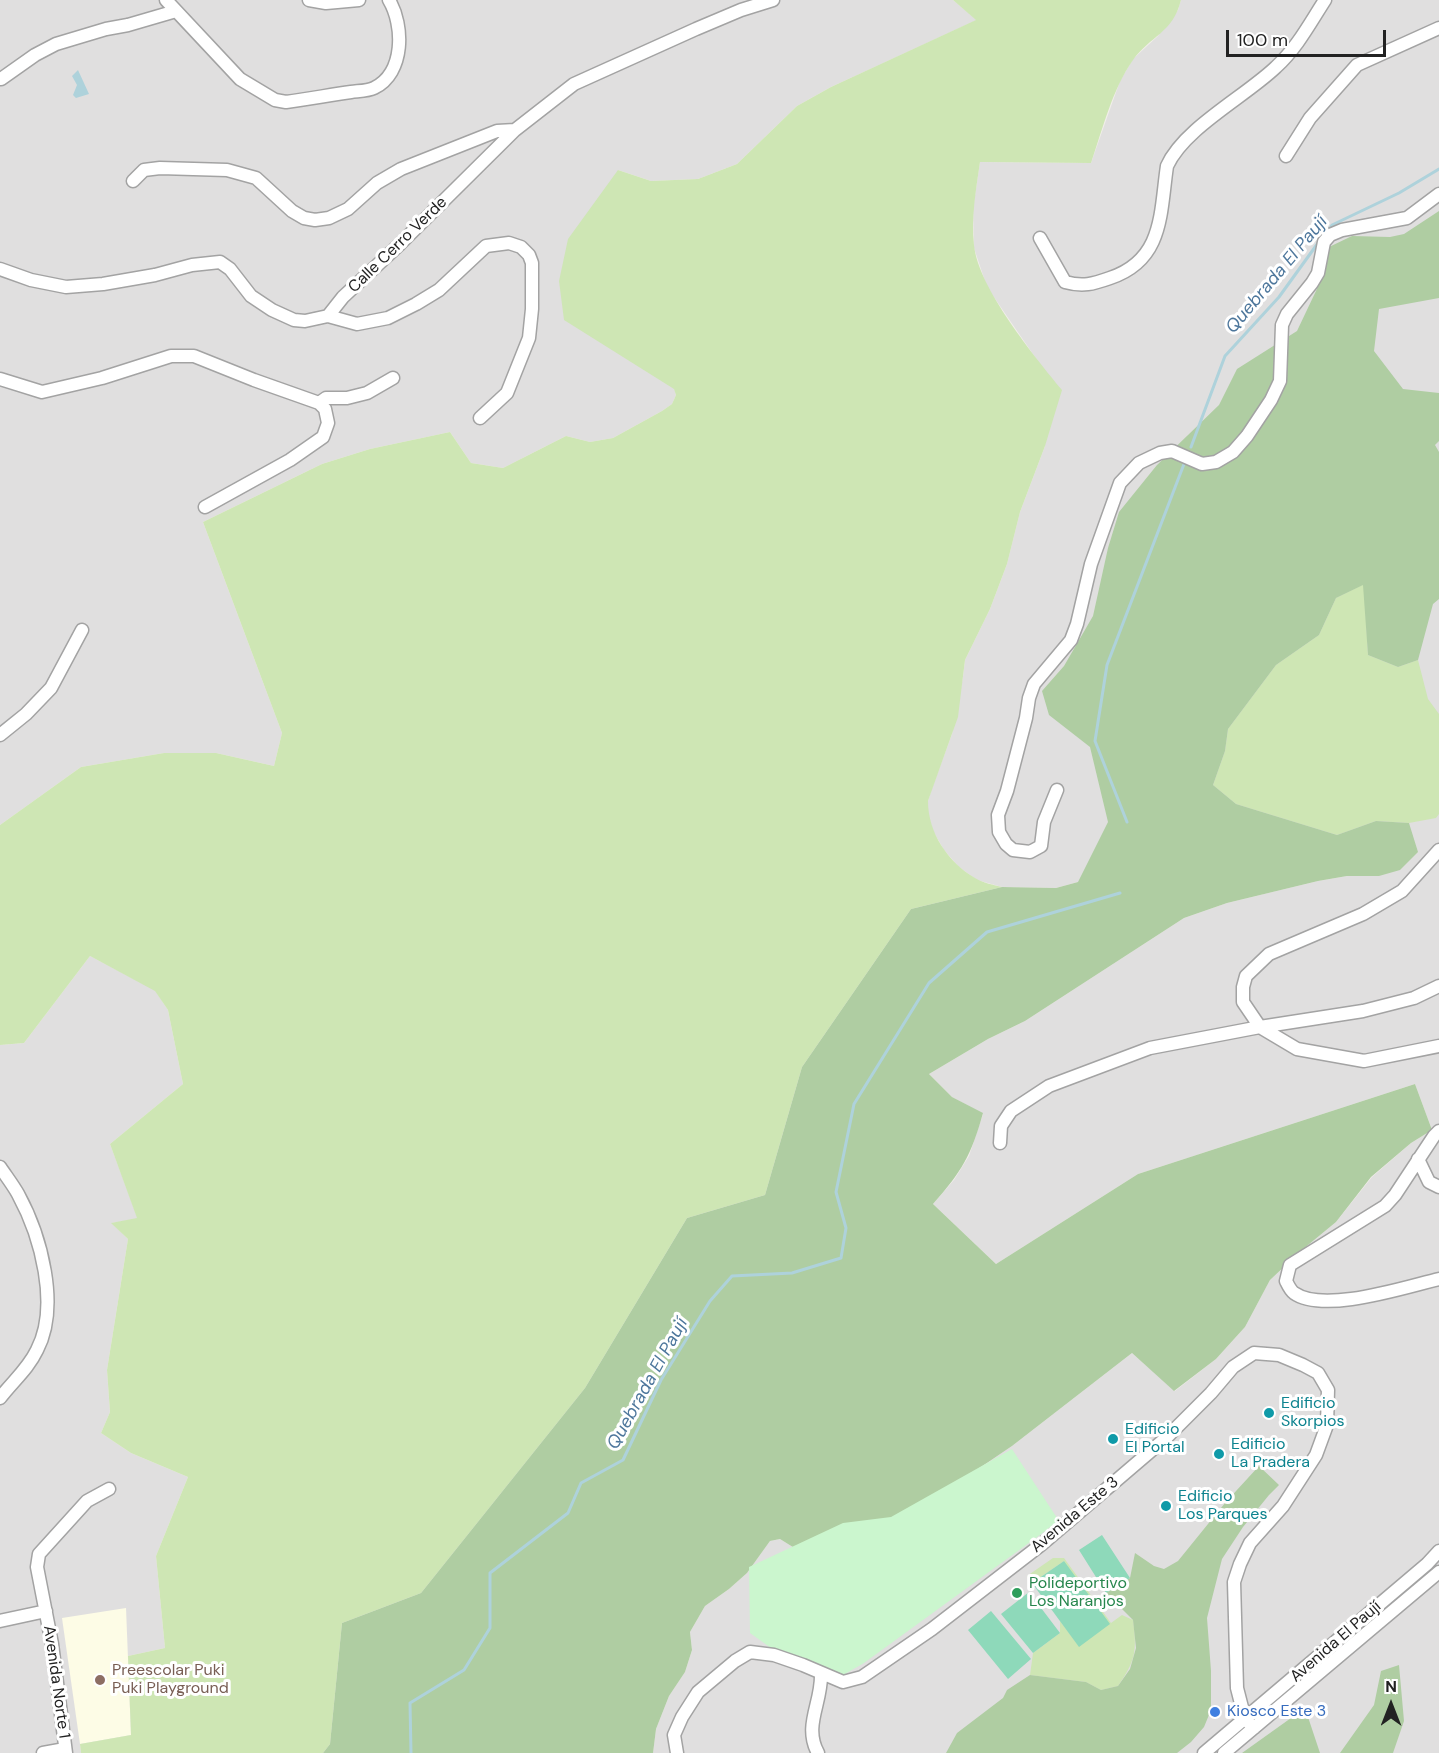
<!DOCTYPE html>
<html>
<head>
<meta charset="utf-8">
<style>
  body { margin:0 }
  #map { position:relative; width:1439px; height:1753px; overflow:hidden; background:#f1eee9; font-family:"DM Sans",sans-serif }
  canvas { display:block }
  .north { position:absolute; left:1361px; top:1675px; width:60px; height:60px; -webkit-text-stroke:4px #fff; paint-order:stroke; rotate:0deg; font-size:16px; font-weight:700; line-height:24px; text-align:center; color:#222 }
  .north::after { content:''; display:block; margin:auto; width:21px; height:27px; background:#222; clip-path:polygon(50% 0,100% 100%,50% 72%,0 100%) }
  .scale { position:absolute; left:1226px; top:30px; width:160px; height:27px; box-sizing:border-box; border:3px solid #222; border-top:0; padding-left:8px; font-size:18px; line-height:21px; white-space:nowrap; color:#222; -webkit-text-stroke:4px #fff; paint-order:stroke }
</style>
</head>
<body>
<div id="map">
<canvas width="1439" height="1753"></canvas>
<div class="north">N</div>
<div class="scale">100 m</div>
</div>
<script>
const context = document.querySelector('canvas').getContext('2d');
context.lineJoin = 'round';
function fill(path, color) {
  context.fillStyle = color;
  context.fill(path, 'evenodd');
}
function strokePath(path, color, width, dash) {
  context.strokeStyle = color;
  context.lineWidth = width;
  context.lineCap = dash ? 'butt' : 'round';
  context.setLineDash(dash || []);
  context.stroke(path);
}
function label(font, color, halo, rows, align = 'center') {
  context.font = font + ' "DM Sans",sans-serif';
  context.lineWidth = 6;
  context.setLineDash([]);
  context.textBaseline = 'middle';
  context.strokeStyle = halo;
  context.fillStyle = color;
  for (const [text, x, y, turn = 0] of rows) {
    context.save();
    context.translate(x, y);
    context.rotate((+turn || 0) * Math.PI / 180);
    context.textAlign = isNaN(turn) ? turn : align;
    if (halo) context.strokeText(text, 0, 0);
    context.fillText(text, 0, 0);
    context.restore();
  }
}
fill(new Path2D(`
  M0,0h953l24,20 -146,67 -34,19 -60,58 -39,15 -47,2 -33,-11 58,225 -4,9 -10,7 -49,27 -23,4 -24,-6 -63,32 -32,-5 -21,-31 -80,17 -48,15 -119,58 79,211 -8,33 -58,-13h-52l-83,14 -81,58z
  M1181,0h258v1753h-786l3,-24 13,-33 16,-24 7,-22 -2,-18 15,-26 24,-17 18,-16 23,-32 10,-2 16,10 151,-59 65,-44 120,-93 43,38 41,-32 12,-13 17,-19 25,-47 32,-30 34,-28 36,-45 39,-34 21,-13 -17,-46 -277,90 -142,90 -63,-60 21,-24 15,-24 14,-42 -31,-17 -23,-23 59,-35 37,-18 159,-103 43,-15 91,-22 29,-5h32l4,-32 -305,38 -22,6 -54,-1 -25,-7 -18,-13 -15,-17 -11,-19 -5,-17v-13l4,-13 20,-54 11,-57 2,-17 25,-51 17,-45 13,-52 25,-66 -8,-86 -50,-73 -13,-39 -1,-39 7,-47 111,1 29,-82 13,-22 25,-23 20,-26z
  M90,956l65,34 13,20 15,74 -73,60 28,75 -26,4 16,16 -21,131 3,42 -9,21 30,20 57,24 -32,79 9,92 -37,8 3,79 -51,9 1,9h-81v-708l24,-2z`), '#e0dfdf');
fill(new Path2D(`
  M126,1608l5,127 -51,9 -18,-126z`), '#fdfce6');
fill(new Path2D(`
  M953,0h228c-8,33 -31,36 -48,60 -21,30 -30,68 -42,103l-111,-1c-4,28 -9,55 -6,83 4,43 61,112 88,145l-17,56 -25,66 -13,52 -17,45 -25,51 -7,57 -30,84c0,32 20,61 47,77 8,5 19,7 27,9l-91,22 -109,158 -37,128 -78,23 -102,170 -164,205 -79,30 -12,121 -7,9h-242l-1,-9 51,-9 -3,-79 37,-8 -9,-92 32,-79 -57,-24 -30,-20 9,-21 -3,-42 21,-131 -17,-16 26,-5 -27,-74 73,-60 -15,-74 -13,-19 -65,-35 -66,87 -24,2v-220l81,-58 83,-14h52l58,13 8,-33 -79,-211 119,-58 48,-15 80,-17 21,31 32,5 63,-32 24,6 23,-4 49,-27 10,-7 4,-9 -2,-6 -110,-69 -5,-39 9,-42 50,-69 33,11 47,-2 39,-15 60,-58 34,-19 145,-67z
  M1364,584l4,71 30,12 20,-7 10,39 11,15v100l-3,4 -27,5 -33,-2 -39,14 -101,-31 -23,-19 12,-34 3,-22 48,-64 43,-30 17,-37z
  M1053,1558h11l47,65 11,-8 11,5c4,31 3,40 -15,66l-17,4 -15,-8 -56,-7 3,-22 27,-20v-12l19,25 -15,-85 -32,22 -5,-7z`), '#cee6b4');
fill(new Path2D(`
  M1439,211v87l-60,11 -5,42 29,38 36,4v48l-4,4 4,7v147l-6,5 -15,56 -20,7 -30,-12 -5,-70 -27,13 -17,37 -43,30 -48,64 -3,22 -12,34 23,19 101,31 39,-14 33,2 9,29 -18,18 -21,6h-32l-29,5 -91,22 -43,15 -159,103 -37,18 -59,35 23,23 31,16c-12,43 -21,58 -50,91l63,60 142,-90 277,-90 17,46 -21,13 -40,34 -35,45 -34,28 -32,30 -25,47 -29,32 -42,32 -42,-38 -120,93 -65,44 -31,28 -120,31 -16,-10 -10,2 -23,32 -18,16 -24,17 -15,26 2,18 -7,22 -16,24 -13,33 -3,24h-330l7,-9 12,-121 79,-30 164,-205 102,-170 78,-23 37,-128 109,-158 91,-22 54,1 22,-6 30,-60 -18,-75 -41,-32 -7,-24 22,-25 29,-50 15,-68 11,-36 38,-47 62,-60 18,-36 60,-38 27,-57 5,-27 23,-11 38,1 14,-3z
  M1259,1466l20,19 -10,10 -26,32 -21,32 -15,59 4,53v39l-7,17 -13,15 -14,11h-231l11,-20 46,-35 4,-8 23,-15 56,7 15,8 17,-4 12,-17 6,-21 -3,-28 -27,-27 24,-15 5,-25 19,13 10,3 14,-8 47,-58z
  M1399,1665l5,56 -11,32h-53l34,-48 7,-34z
  M1305,1708l15,45h-78z`), '#afcda2');
fill(new Path2D(`
  M1012,1449l47,72 -195,142 -21,12 -72,-27 -21,-15 -1,-66 94,-44 48,-6z`), '#cbf6ce');
fill(new Path2D(`
  M1102,1535l28,43 -24,15 -27,-43z
  M1064,1561l46,63 -31,23 -47,-64z
  M1029,1592l31,41 -27,20 -32,-39z
  M991,1611l40,48 -23,20 -40,-49z`), '#8ed9ba');
fill(new Path2D(`
  M78,70l11,24 -13,4 -3,-3 4,-10 -5,-9z`), '#aed2db');
strokePath(new Path2D(`
  M1328,231l4,-6 67,-32 40,-24
  M1191,447l34,-91 54,-59 39,-54
  M1127,822l-32,-81 12,-76 77,-201
  M411,1753l-1,-50 54,-33 26,-42v-55l78,-60 13,-30 42,-23 38,-80 49,-79 22,-25 60,-3 49,-15 5,-30 -10,-36 18,-88 75,-121 58,-51 133,-39`), '#aed2db', 3);
const street = new Path2D(`
  M166,0l74,79 35,21 11,2c22,-3 44,-7 65,-10 7,-1 17,-1 23,-4 31,-15 30,-63 15,-88
  M309,0l17,3 33,-3
  M1,79l34,-24 21,-11 50,-15 22,-4 48,-14
  M1286,156l24,-38 47,-53 82,-37
  M133,181l11,-11 16,-2 67,2 29,8 36,33 12,7 11,2 14,-2 19,-9 29,-26 24,-14 96,-38 18,-1
  M1040,238l25,44c18,5 28,2 45,-4 54,-18 50,-65 57,-112 17,-38 79,-70 109,-99 21,-19 34,-44 49,-67
  M0,269l31,11 35,7 37,-3 52,-9 37,-10 28,-3 10,7 21,27 21,14 22,10 11,1 23,-5 15,-19 57,-53 115,-114 59,-46 122,-55 45,-19 32,-10
  M328,316l29,8 31,-6 28,-14 23,-14 47,-44 23,-3 12,4 8,8 3,8v46l-3,29 -22,55 -27,25
  M0,379l42,13 60,-14 69,-22h23l60,24 65,23 6,6 3,14 -5,14 -33,23 -85,47
  M319,403l7,-5h21l20,-5 26,-15
  M0,735l26,-21 25,-26 31,-58
  M1057,790l-13,32 -3,24 -11,6 -17,-2 -7,-6 -7,-12 -1,-17 9,-24 19,-73 3,-20 5,-14 37,-44 6,-16 14,-60 29,-81 19,-20 21,-10 12,-2 30,13 14,-2 17,-10 14,-16 24,-36 9,-19 2,-56 5,-11 25,-31 6,-10 6,-31 6,-7 12,-5 65,-12 32,-24
  M1439,850l-37,41 -39,23 -94,40 -23,22 -3,11v15l17,25 37,22 67,12 75,-15
  M1439,1131l-5,5 -39,59 -10,11 -95,59 -4,16c2,4 4,9 8,12 30,21 111,-6 145,-14
  M1000,1143l1,-17 10,-15 38,-25 101,-38 110,-21 103,-16 51,-13 25,-12
  M1418,1159l11,23 10,5
  M0,1167c6,9 13,18 18,27 23,42 42,112 19,156 -9,19 -24,31 -37,48
  M0,1621l46,-10
  M43,1753l22,-4
  M66,1753l-14,-109 -15,-77 2,-13 48,-53 22,-12
  M677,1753l-3,-18 8,-18 16,-25 37,-31 15,-9 24,3 29,10 40,17 19,-5 70,-48 110,-85 124,-106 45,-45 22,-26 21,-14 25,2 24,10 15,8 10,17 -1,35 -11,30 -33,51 -33,37 -10,21 -6,18 3,106 8,31 9,9
  M818,1753c-15,-27 4,-50 3,-79
  M1204,1753l223,-189 12,-13
  M1224,1753l215,-181`);
strokePath(street, '#a3a3a3', 15);
strokePath(street, '#fff', 12);
for (const [x, y, r, color] of [
  [1269,1413,6,"#0f9aa8"],
  [1113,1439,6,"#0f9aa8"],
  [1219,1454,6,"#0f9aa8"],
  [1166,1506,6,"#0f9aa8"],
  [1017,1593,6,"#2e9e5b"],
  [100,1680,6,"#8d6e63"],
  [1215,1712,6,"#3f7fe0"]
]) {
  const dot = new Path2D();
  dot.arc(x, y, r, 0, 2 * Math.PI);
  context.fillStyle = color;
  context.fill(dot);
  strokePath(dot, '#fff', 2);
}
label('16px', '#222', '#fff', [
  ["Calle Cerro Verde",398,245,-44],
  ["Avenida Este 3",1075,1515,-40],
  ["Avenida El Paují",1336,1642,-41],
  ["Avenida Norte 1",56,1682,82]
]);
label('16px', '#0d838f', '#fff', [
  ["Edificio",1281,1404],
  ["Skorpios",1281,1422],
  ["Edificio",1125,1430],
  ["El Portal",1125,1448],
  ["Edificio",1231,1445],
  ["La Pradera",1231,1463],
  ["Edificio",1178,1497],
  ["Los Parques",1178,1515]
], 'left');
label('16px', '#27864d', '#fff', [
  ["Polideportivo",1029,1584],
  ["Los Naranjos",1029,1602]
], 'left');
label('16px', '#785e54', '#fff', [
  ["Preescolar Puki",112,1671],
  ["Puki Playground",112,1689]
], 'left');
label('16px', '#366cbe', '#fff', [
  ["Kiosco Este 3",1227,1712]
], 'left');
label('italic 18px', '#4e779c', '#fff', [
  ["Quebrada El Paují",1277,275,-50],
  ["Quebrada El Paují",648,1384,-61]
]);
</script>
</body>
</html>
